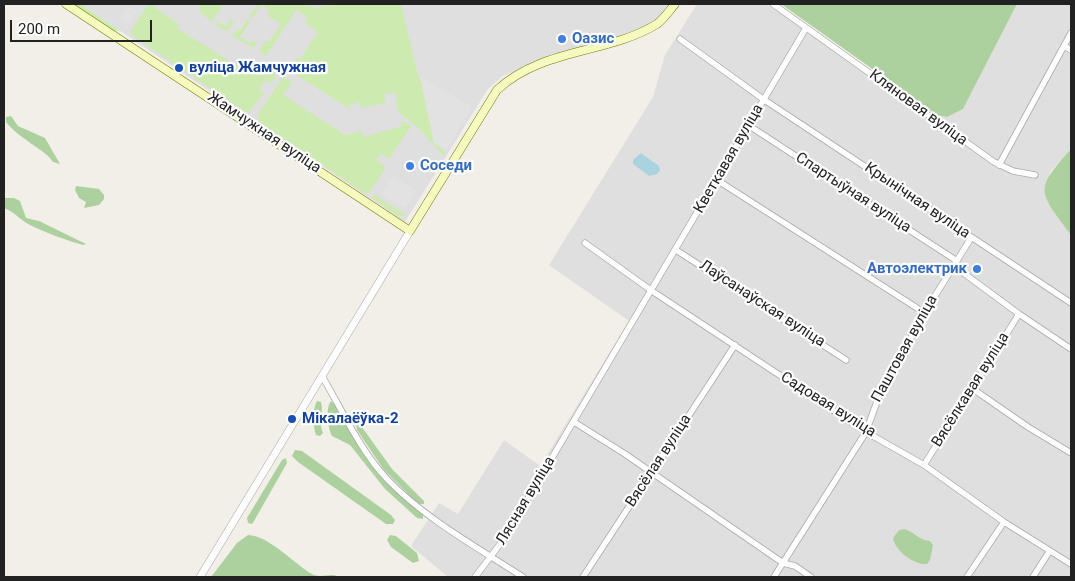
<!DOCTYPE html>
<html>
<head>
<meta charset="utf-8">
<style>
  body { margin:0 }
  #map { position:relative; width:1075px; height:581px; overflow:hidden; background:#f2efe9; font-family:Roboto,sans-serif }
  canvas { display:block }
  .frame { position:absolute; inset:0; border:5px solid #222; pointer-events:none }
  .scale { position:absolute; left:10px; top:20px; width:142px; height:22px; box-sizing:border-box; border:2px solid #222; border-top:0; padding-left:6px; font-size:15px; line-height:18px; white-space:nowrap; color:#222; -webkit-text-stroke:4px #fff; paint-order:stroke }
</style>
</head>
<body>
<div id="map">
<canvas width="1075" height="581"></canvas>
<div class="frame"></div>
<div class="scale">200 m</div>
</div>
<script>
const context = document.querySelector('canvas').getContext('2d');
context.lineJoin = 'round';
function fill(path, color) {
  context.fillStyle = color;
  context.fill(path, 'evenodd');
}
function strokePath(path, color, width, dash) {
  context.strokeStyle = color;
  context.lineWidth = width;
  context.lineCap = dash ? 'butt' : 'round';
  context.setLineDash(dash || []);
  context.stroke(path);
}
function label(font, color, halo, rows, align = 'center') {
  context.font = font + ' Roboto,sans-serif';
  context.lineWidth = 4.5;
  context.setLineDash([]);
  context.textBaseline = 'middle';
  context.strokeStyle = halo;
  context.fillStyle = color;
  for (const [text, x, y, turn = 0] of rows) {
    context.save();
    context.translate(x, y);
    context.rotate((+turn || 0) * Math.PI / 180);
    context.textAlign = isNaN(turn) ? turn : align;
    if (halo) context.strokeText(text, 0, 0);
    context.fillText(text, 0, 0);
    context.restore();
  }
}
fill(new Path2D(`
  M80,4h588l-12,19 -152,52 -16,14 -83,133z
  M697,4h69l171,111 10,2 16,-8 54,-105h54v145l-21,23 -4,25 25,38v342h-623l-37,-31 28,-43 19,11 46,-74 36,26 89,-145 -80,-56 104,-168 12,-42z`), '#e0dfdf');
fill(new Path2D(`
  M70,4h10l39,26 -4,2z
  M148,4h6l-1,2 26,18 -2,4 62,39 4,-5 18,14 9,-8 6,7 -4,8 -6,-3 -7,9 5,4 -15,20 -5,-2 -113,-76 -1,-3z
  M200,4h24l-12,17 -12,-8z
  M254,4h53l7,4 25,-4h62l16,67 29,87 -34,-36 -10,-6 -5,-7 -1,-16 -13,1 3,9 -25,5 -1,-6 -11,3 1,4 -57,-36 -1,-9 5,-6 3,1 18,-27 -13,-9 2,-6 -11,-7 -30,46 -7,-4 7,-12 3,2 12,-18 -14,-8 3,-6 -9,-5 -9,13 -3,-2 8,-10z
  M231,19l3,3 -7,9 -12,-6 2,-4 9,5z
  M247,19l3,2 -10,16 10,6 3,-3 4,2 -2,5h-4l-19,-11 4,-7 4,2z
  M283,77l9,5 -9,13 62,40 16,-4 3,6 38,-11 -1,-6 10,6 -22,33 -8,-6 -5,7 10,7 -17,26h-5l-105,-71 -1,-8z
  M373,194l35,22h-10l-25,-17z`), '#cdebb0');
fill(new Path2D(`
  M781,4h236l-54,105 -16,8 -10,-2z
  M11,116l7,10 27,12 15,26 -7,-2c-6,-11 -35,-24 -47,-40v-5z
  M1071,149v86c-32,-44 -38,-44 0,-86z
  M76,186l23,3 5,6v4l-5,6 -15,3 2,-6 -7,-4 -4,-8z
  M4,198h10l6,3 6,17 13,3 47,23 -3,1c-17,-5 -37,-12 -53,-20 -10,-5 -15,-13 -26,-17z
  M317,401l4,1c3,10 -3,21 2,31l-3,3 -4,-1c-3,-9 -4,-26 1,-34z
  M331,401l5,5c25,45 46,77 87,108v5l-6,-1 -32,-29 -35,-44 -18,-9c-4,-8 -7,-28 -1,-35z
  M359,423l33,46 32,32v3h-6l-34,-34 -27,-40 -1,-5z
  M295,450l7,1 89,64 4,5 -2,4h-7l-88,-62 -6,-6z
  M286,458l1,5 -33,58 -2,3 -4,-1 -1,-5 35,-58z
  M904,529c11,3 14,11 26,12l3,4 -3,15 -3,4c-13,1 -32,-13 -34,-26l6,-8z
  M248,535c22,1 46,29 64,39 9,5 19,-2 27,3h-128l26,-34z
  M390,535l6,1 21,17 2,8 -6,2 -22,-16 -4,-7z`), '#add19e');
fill(new Path2D(`
  M129,6l8,5 -9,13 -8,-6z
  M420,77l52,30 -26,44 -12,-8z
  M393,176l23,15 -11,18 -24,-15z`), '#e2e2e2');
fill(new Path2D(`
  M641,153l18,13 1,4 -3,4 -8,2 -16,-12v-4z`), '#aad3df');
const minor = new Path2D(`
  M773,4l221,158 19,9 22,4
  M680,39l83,60 308,204
  M1064,46l7,4
  M748,125l209,136
  M999,165l72,-132
  M717,180l200,128
  M585,243l67,48 214,141 58,33 80,57 67,42
  M676,250l170,110
  M954,266l65,48 52,35
  M322,376c20,34 38,74 65,103 37,39 91,69 136,98
  M973,389l55,38 43,26
  M574,422l51,32 158,109 12,3 16,11
  M924,465l95,-151
  M475,577l29,-38 302,-511
  M583,577l152,-232
  M774,577l92,-145 13,-36 46,-84 46,-74
  M967,577l37,-55
  M1033,577l16,-25`);
const tertiary = new Path2D(`
  M200,577l210,-346`);
const secondary = new Path2D(`
  M66,4l344,227 87,-141c45,-42 111,-36 160,-66 7,-5 12,-13 18,-20`);
strokePath(minor, '#a9a9a9', 7);
strokePath(tertiary, '#a9a9a9', 8);
strokePath(secondary, '#707d05', 9);
strokePath(minor, '#fff', 5.5);
strokePath(tertiary, '#fff', 7);
strokePath(secondary, '#f7fabf', 8);
for (const [x, y, r, color] of [
  [562,39,5,"#3f7fe0"],
  [179,68,5,"#1a4fb4"],
  [410,166,5,"#3f7fe0"],
  [977,269,5,"#3f7fe0"],
  [292,419,5,"#1a4fb4"]
]) {
  const dot = new Path2D();
  dot.arc(x, y, r, 0, 2 * Math.PI);
  context.fillStyle = color;
  context.fill(dot);
  strokePath(dot, '#fff', 2);
}
label('bold 15px', '#366cbe', '#fff', [
  ["Оазис",572,39],
  ["Соседи",420,166],
  ["Автоэлектрик",967,269,"right"]
], 'left');
label('bold 15px', '#164399', '#fff', [
  ["вуліца Жамчужная",189,68],
  ["Мікалаёўка-2",302,419]
], 'left');
label('15px', '#222', '#fff', [
  ["Кляновая вуліца",918,108,36],
  ["Жамчужная вуліца",264,133,34],
  ["Кветкавая вуліца",729,159,-60],
  ["Спартыўная вуліца",853,193,33],
  ["Крынічная вуліца",917,201,34],
  ["Лаўсанаўская вуліца",762,304,33],
  ["Паштовая вуліца",905,349,-61],
  ["Вясёлкавая вуліца",971,390,-58],
  ["Садовая вуліца",828,405,32],
  ["Вясёлая вуліца",659,461,-57],
  ["Лясная вуліца",526,501,-59]
]);
</script>
</body>
</html>
